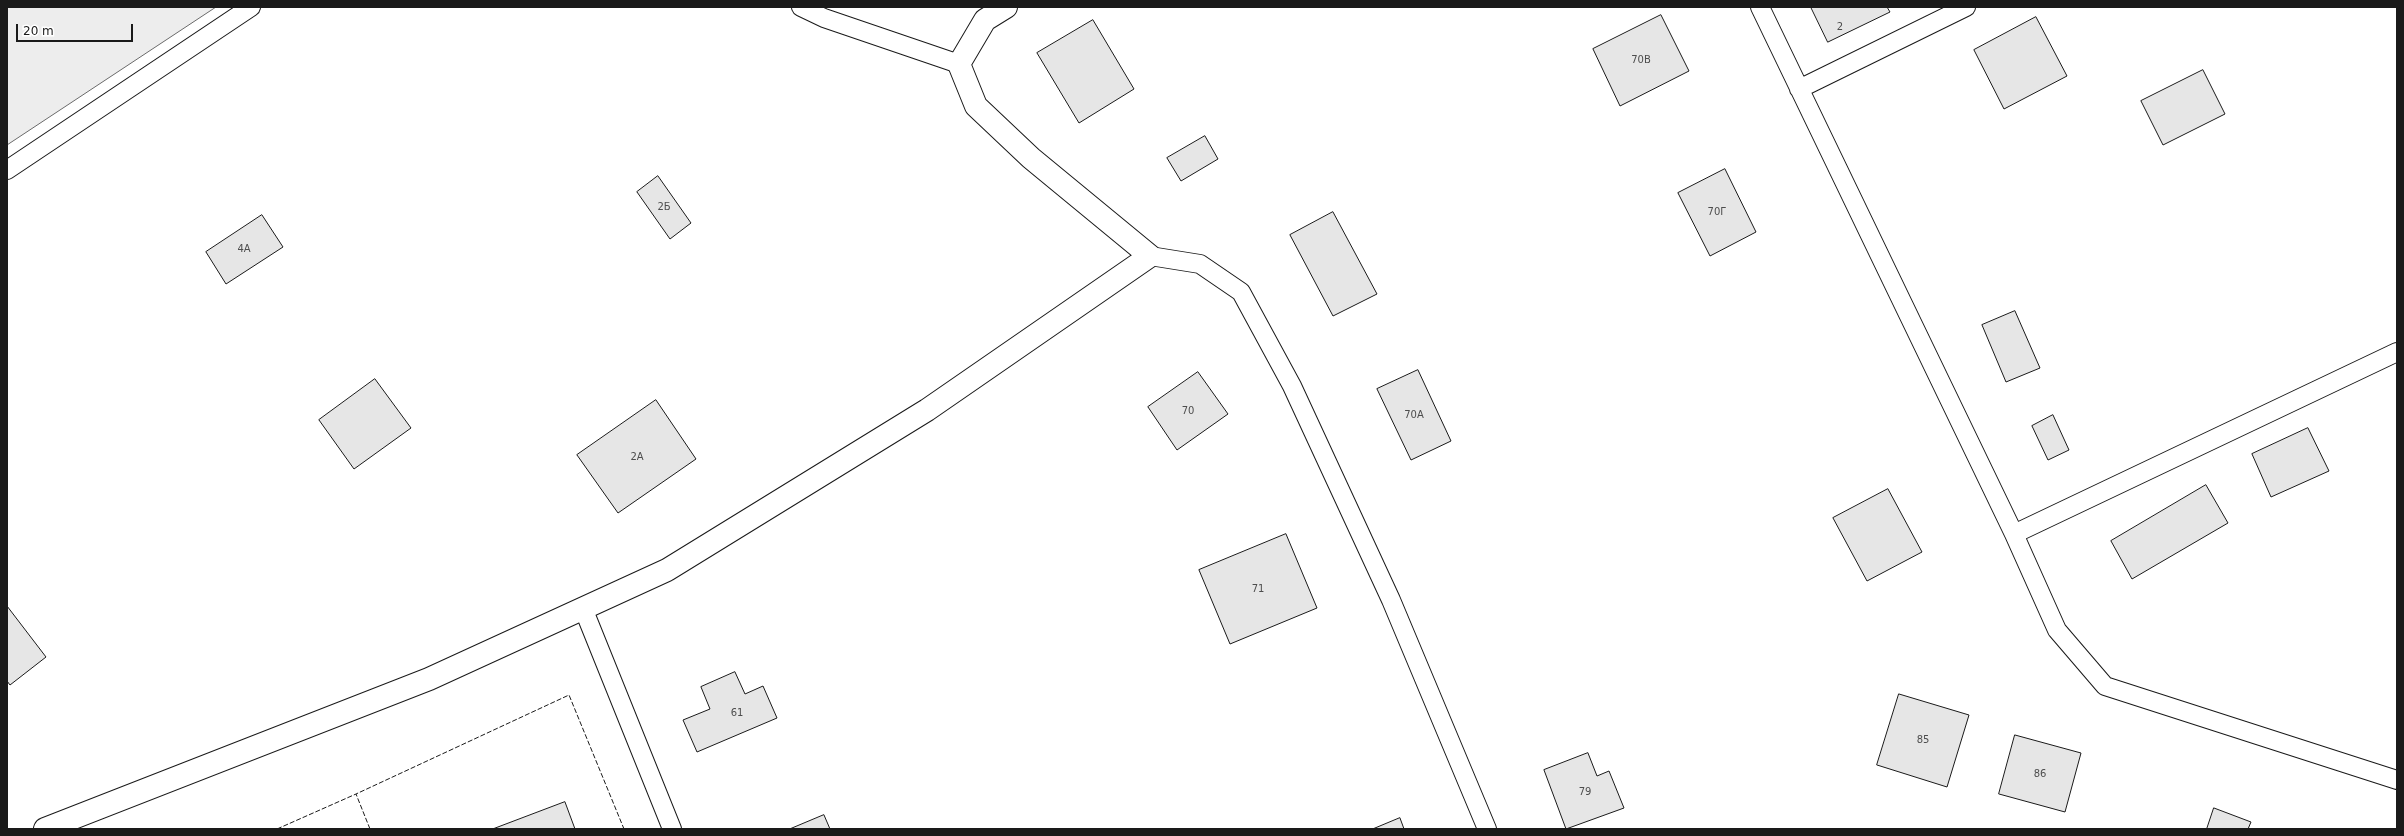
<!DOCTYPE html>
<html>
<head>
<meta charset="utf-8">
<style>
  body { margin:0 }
  #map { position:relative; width:2404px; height:836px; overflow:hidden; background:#fff; font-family:"DejaVu Sans",sans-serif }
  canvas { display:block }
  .frame { position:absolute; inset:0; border:8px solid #1a1a1a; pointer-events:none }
  .scale { position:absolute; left:16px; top:24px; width:117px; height:18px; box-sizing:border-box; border:2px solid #1a1a1a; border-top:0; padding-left:5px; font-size:12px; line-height:14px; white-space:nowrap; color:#1a1a1a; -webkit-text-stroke:3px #fff; paint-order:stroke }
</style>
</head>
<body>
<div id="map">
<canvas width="2404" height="836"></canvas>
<div class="frame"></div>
<div class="scale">20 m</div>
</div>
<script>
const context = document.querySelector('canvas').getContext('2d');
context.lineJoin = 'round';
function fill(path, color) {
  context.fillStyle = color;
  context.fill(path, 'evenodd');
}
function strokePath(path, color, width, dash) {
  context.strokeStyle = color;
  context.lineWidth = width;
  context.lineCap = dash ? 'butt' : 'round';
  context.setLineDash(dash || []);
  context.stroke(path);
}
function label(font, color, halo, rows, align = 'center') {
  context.font = font + ' "DejaVu Sans",sans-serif';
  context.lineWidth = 3;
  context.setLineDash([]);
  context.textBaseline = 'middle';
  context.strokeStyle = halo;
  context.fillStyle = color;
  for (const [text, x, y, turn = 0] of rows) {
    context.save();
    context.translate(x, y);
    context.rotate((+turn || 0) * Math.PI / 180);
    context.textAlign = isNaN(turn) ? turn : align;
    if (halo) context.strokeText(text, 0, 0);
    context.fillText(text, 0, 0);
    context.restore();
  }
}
const built = new Path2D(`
  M7,7h209l-209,138z`);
fill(built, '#ededed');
strokePath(built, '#6a6a6a', 1);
const building = new Path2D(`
  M1811,7h76l3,5 -62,30z
  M1661,15l28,56 -69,35 -27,-57z
  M2036,17l31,59 -63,33 -30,-59z
  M1093,20l41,69 -55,34 -42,-70z
  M2203,70l22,44 -62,31 -22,-44z
  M1205,136l13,23 -37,22 -14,-23z
  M1725,169l31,63 -46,24 -32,-63z
  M658,176l33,47 -21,16 -33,-47z
  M1333,212l44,82 -44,22 -43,-81z
  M262,215l21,32 -57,37 -20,-32z
  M2015,311l25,57 -34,14 -24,-57z
  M1418,370l33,71 -40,19 -34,-71z
  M1198,372l30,42 -51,36 -29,-43z
  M375,379l36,49 -57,41 -35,-49z
  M656,400l40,59 -78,54 -41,-58z
  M2053,415l16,35 -21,10 -16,-34z
  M2308,428l21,43 -58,26 -19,-43z
  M2206,485l22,38 -96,56 -21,-38z
  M1888,489l34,63 -55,29 -34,-63z
  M1286,534l31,74 -87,36 -31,-74z
  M7,606l39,51 -36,28 -3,-4z
  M735,672l10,22 18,-8 14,32 -80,34 -14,-32 27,-11 -9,-22z
  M1899,694l70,21 -22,72 -70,-22z
  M2015,735l66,18 -16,59 -66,-18z
  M1588,753l9,23 12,-5 15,37 -58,21 -22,-59z
  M565,802l10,27h-82z
  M2214,808l37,14 -3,7h-41z
  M824,815l6,14h-40z
  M1400,818l4,11h-31z`);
fill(building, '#e6e6e6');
strokePath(building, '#1a1a1a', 1);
const lane = new Path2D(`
  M801,7l23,11 135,46
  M1760,7l254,527 43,96 48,56 292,94
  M1799,89l167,-82
  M7,170l244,-163
  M1150,256l50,8 41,28 51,94 99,214 96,229
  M2014,534l383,-182
  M583,608l89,221`);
const street = new Path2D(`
  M45,829l384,-150 238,-109 260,-160 223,-154 -119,-98 -55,-52 -17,-42 26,-44 21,-13`);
strokePath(lane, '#1a1a1a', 20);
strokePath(street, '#1a1a1a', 24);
strokePath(lane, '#fff', 18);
strokePath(street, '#fff', 22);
strokePath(new Path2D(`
  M277,829l79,-35
  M370,829l-14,-35 213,-99 55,134`), '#1a1a1a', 1, [5, 2]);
label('10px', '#4d4d4d', null, [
  ["2",1840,27],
  ["70В",1641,60],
  ["2Б",664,207],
  ["70Г",1717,212],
  ["4А",244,249],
  ["70",1188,411],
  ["70А",1414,415],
  ["2А",637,457],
  ["71",1258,589],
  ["61",737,713],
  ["85",1923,740],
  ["86",2040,774],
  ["79",1585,792]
]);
</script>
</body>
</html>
